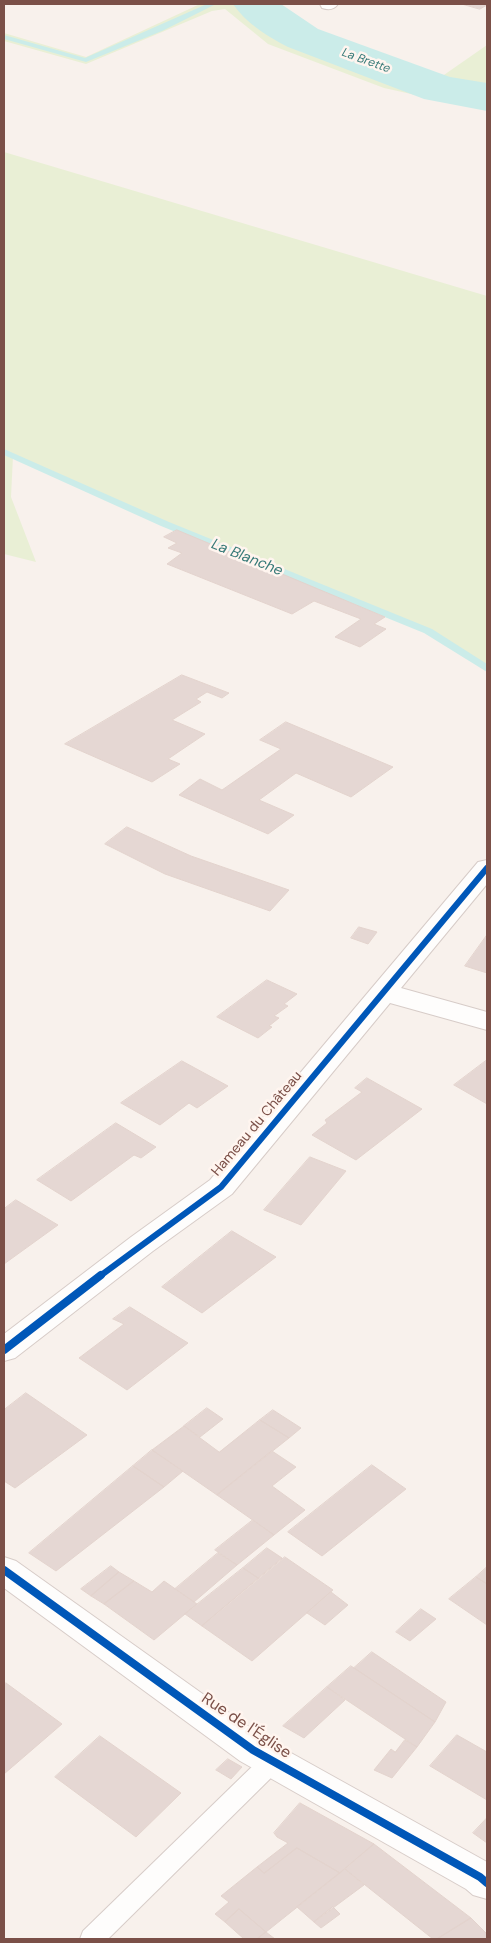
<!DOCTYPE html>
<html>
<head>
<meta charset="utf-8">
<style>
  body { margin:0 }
  #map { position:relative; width:491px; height:1943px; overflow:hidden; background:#f8f1ec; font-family:"DM Sans",sans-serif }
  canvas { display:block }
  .frame { position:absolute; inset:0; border:5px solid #7b5048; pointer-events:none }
</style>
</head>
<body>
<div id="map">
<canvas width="491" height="1943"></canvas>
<div class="frame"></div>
</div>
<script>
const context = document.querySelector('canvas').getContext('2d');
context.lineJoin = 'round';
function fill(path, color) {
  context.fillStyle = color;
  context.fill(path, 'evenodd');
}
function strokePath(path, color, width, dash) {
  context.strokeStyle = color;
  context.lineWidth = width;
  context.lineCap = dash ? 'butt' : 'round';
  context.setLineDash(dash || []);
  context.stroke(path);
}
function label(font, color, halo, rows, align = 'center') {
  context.font = font + ' "DM Sans",sans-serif';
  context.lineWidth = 5;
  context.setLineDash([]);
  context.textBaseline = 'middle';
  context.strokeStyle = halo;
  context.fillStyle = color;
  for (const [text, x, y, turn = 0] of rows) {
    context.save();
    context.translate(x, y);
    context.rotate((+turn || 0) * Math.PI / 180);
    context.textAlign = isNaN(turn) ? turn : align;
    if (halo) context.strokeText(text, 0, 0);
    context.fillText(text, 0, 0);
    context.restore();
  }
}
fill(new Path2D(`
  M200,4h73l13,14 32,17 69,26 54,16 46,-32v62l-35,-4 -68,-15 -116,-44 -43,-35 -13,2 -126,53 -82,-23v-8l82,24z
  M4,152l483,144v373l-59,-38 -251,-101 -164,-74 -2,41 25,65 -32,-8z`), '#e9efd5');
fill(new Path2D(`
  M207,4h9l-54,27 -76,31 -82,-23v-4l81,23z
  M4,449l165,73 263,107 55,35v8l-63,-39 -263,-107 -157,-71z`), '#cbece9');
fill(new Path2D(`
  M233,4h48l37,25 132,48 37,6v28l-63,-12 -136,-52c-20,-10 -43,-25 -55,-43z`), '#cbece9');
const building = new Path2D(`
  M462,4h25v1l-7,4z
  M177,530l208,87 -11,7 12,5 -26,18 -25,-10 26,-18 -47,-18 -22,13 -125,-50 15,-11 -14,-5 9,-5 -13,-6z
  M182,675l47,18 -7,5 -15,-6 -11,7 5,3 -29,18 33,14 -37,25 12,5 -28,18 -87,-38z
  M286,722l107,45 -42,30 -55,-24 -37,27 35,15 -26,19 -89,-39 21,-16 22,11 59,-41 -21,-9z
  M127,827l64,29 98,34 -19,21 -105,-37 -60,-30z
  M359,927l18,5 -9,12 -17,-6z
  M487,935v38l-22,-7z
  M267,980l30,14 -13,10 4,2 -14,10 5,2 -10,8 3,1 -14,11 -41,-21z
  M487,1060v44l-33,-19z
  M182,1061l46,25 -31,22 -8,-5 -29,22 -39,-22z
  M367,1078l55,31 -66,51 -44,-25 15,-12 -2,-3 37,-28 -7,-4z
  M116,1123l40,24 -15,11 -7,-3 -63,46 -34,-21z
  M310,1157l36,14 -45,54 -37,-15z
  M16,1200l42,25 -54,39v-55z
  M232,1231l44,26 -74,56 -40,-26z
  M130,1307l58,36 -61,47 -48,-32 45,-34 -11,-5z
  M26,1393l61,42 -72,53 -11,-7v-71z
  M207,1408l16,11 -23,18 -16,-11z
  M273,1410l28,18 -12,10 -29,-18z
  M260,1420l29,18 -72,57 -65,-45 32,-24 35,26z
  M152,1450l31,21 -19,16 -31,-21z
  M272,1451l24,16 -24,19 33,24 -31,25 -57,-40z
  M372,1465l34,24 -84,67 -34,-24z
  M133,1466l31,21 -108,84 -27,-18z
  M253,1520l21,15 -37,30 -22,-15z
  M267,1548l15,10 -24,20 -15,-10z
  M218,1553l19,12 -43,37 -19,-13z
  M285,1557l48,33 -81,71 -50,-35z
  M111,1566l8,6 -28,24 -10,-7z
  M487,1567v17l-11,-7z
  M243,1568l15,10 -56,48 -17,-12z
  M119,1572l15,9 -30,23 -13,-8z
  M476,1577l11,7v41l-38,-26z
  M134,1581l18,11 12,-11 33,23 -43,36 -50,-36z
  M331,1592l17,13 -23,20 -18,-12z
  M421,1609l15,10 -26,22 -14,-9z
  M372,1652l74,50 -11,20 -81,-54z
  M351,1666l84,56 -18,25 -90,-60z
  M6,1683l56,41 -58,50v-89z
  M327,1687l18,13 -41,38 -21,-12z
  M457,1735l30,17v48l-57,-34z
  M100,1736l81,57 -45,44 -81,-60z
  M405,1740l12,7 -25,31 -18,-8 17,-21 4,3z
  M228,1759l14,8 -11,12 -15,-9z
  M300,1803l74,41 -34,29 -43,-25 -33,25 -7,-6 31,-24 -11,-6 -3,-4z
  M487,1818v25l-14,-10z
  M374,1844l97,74 -34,21h-4l-88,-70z
  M297,1848l43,25 -74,59 -27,-23 -14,13 -10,-8 14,-12 -8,-6 36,-29 7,6z
  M345,1869l19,16 -50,37 -17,-15z
  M333,1907l7,7 -19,14 -7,-6z
  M239,1909l27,23 -9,7h-13l-19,-17z
  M471,1918l16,16v5h-50z
  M266,1932l9,7h-18z`);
fill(building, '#e5d7d3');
strokePath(building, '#e3d3cd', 1);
const service = new Path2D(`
  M272,1752l8,3 4,7 -4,7 -172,170h-28l3,-8 181,-176z`);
const minor = new Path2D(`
  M320,4h18c-4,6 -10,6 -16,4z
  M487,860v24l-86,104 86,24v18l-97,-27 -158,191 -79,57 -138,107 -11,3v-27l127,-97 79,-57 268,-318z
  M4,1557l12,4 250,178 221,123v37l-14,-4 -7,-6 -226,-128 -236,-173z`);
strokePath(service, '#d7ccc8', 2);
strokePath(minor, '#d7ccc8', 2);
fill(service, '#fefdfc');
fill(minor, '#fefdfc');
strokePath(new Path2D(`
  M100,1276l121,-89 266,-319`), '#0057b8', 6);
strokePath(new Path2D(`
  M4,1350l97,-75
  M4,1570l249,180 227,127 7,6`), '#0057b8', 8);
label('italic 12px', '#377a78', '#fff5ef', [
  ["La Brette",366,61,20]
]);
label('14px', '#7b5048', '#fff5ef', [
  ["Hameau du Château",257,1124,-50]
]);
label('italic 15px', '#377a78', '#fff5ef', [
  ["La Blanche",247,558,22]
]);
label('16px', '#7b5048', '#fff5ef', [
  ["Rue de l'Église",246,1726,34]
]);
</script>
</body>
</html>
